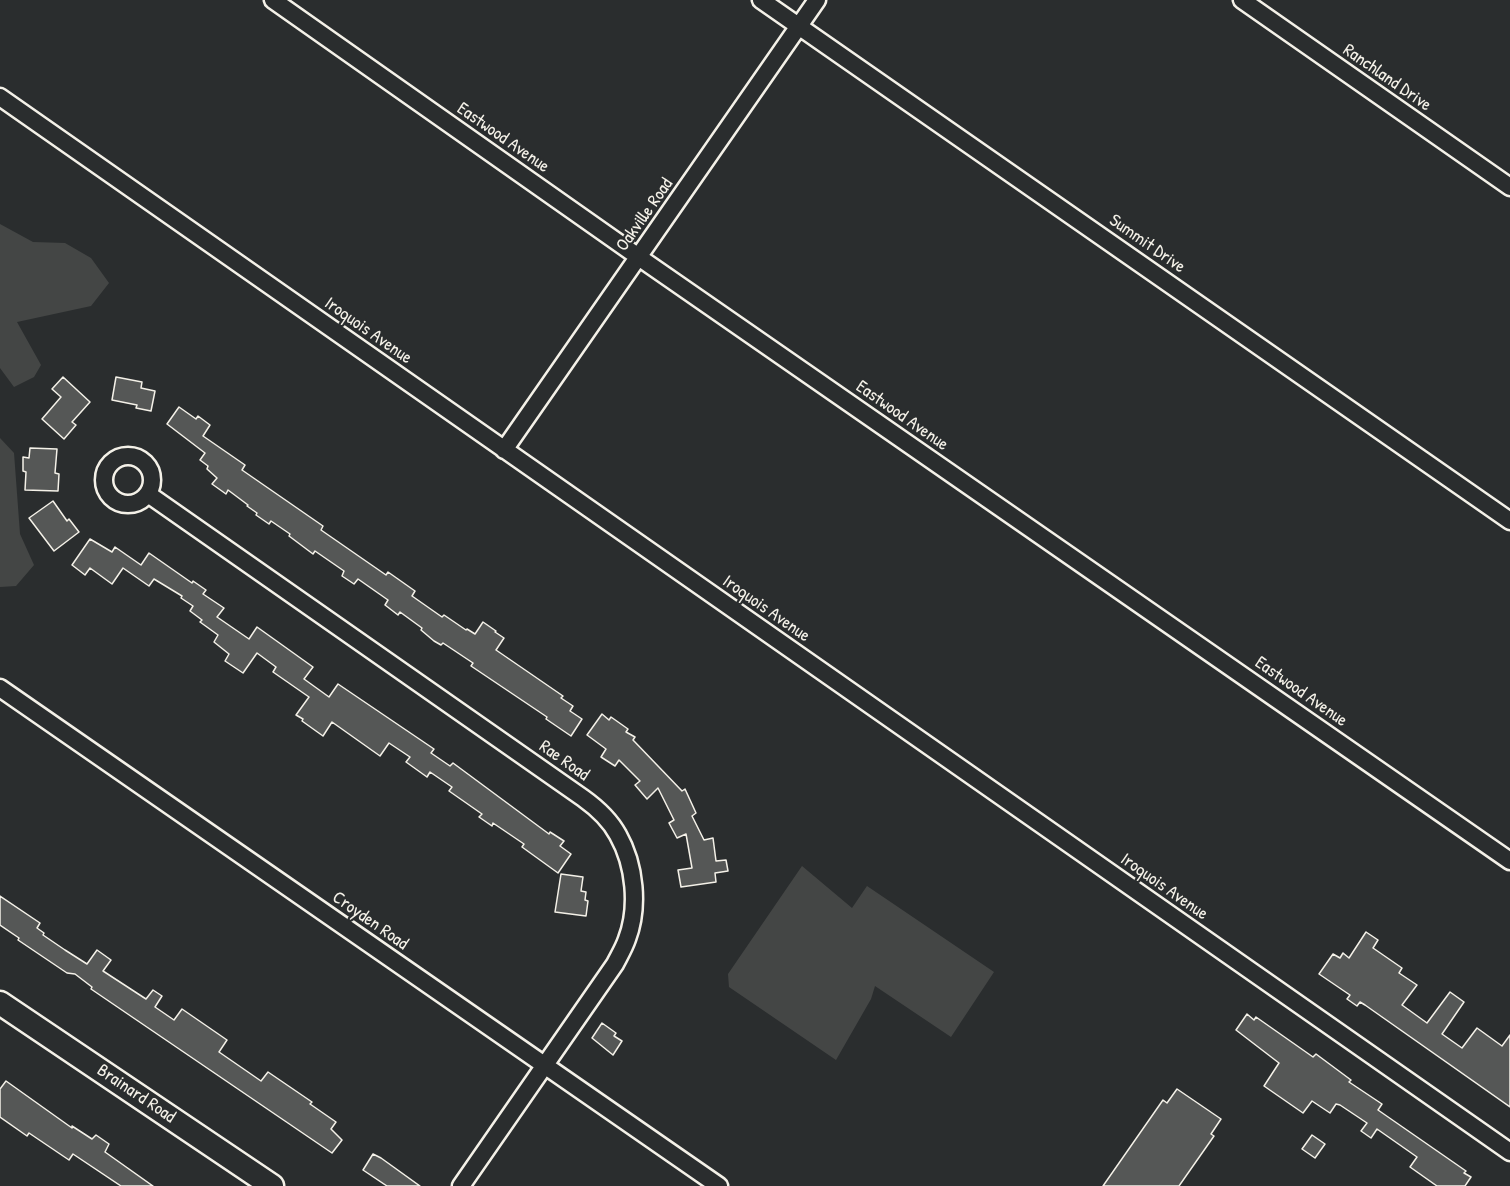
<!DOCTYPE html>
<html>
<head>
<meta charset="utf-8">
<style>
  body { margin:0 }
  canvas { display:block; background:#2a2d2e }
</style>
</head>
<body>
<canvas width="1510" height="1186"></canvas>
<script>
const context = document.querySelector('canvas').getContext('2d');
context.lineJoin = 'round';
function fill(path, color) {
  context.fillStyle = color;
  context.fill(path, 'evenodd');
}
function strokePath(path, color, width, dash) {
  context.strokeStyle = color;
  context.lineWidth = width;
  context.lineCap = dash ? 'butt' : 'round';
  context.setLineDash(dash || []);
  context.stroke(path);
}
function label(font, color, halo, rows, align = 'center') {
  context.font = font + ' "Patrick Hand",sans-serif';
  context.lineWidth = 4.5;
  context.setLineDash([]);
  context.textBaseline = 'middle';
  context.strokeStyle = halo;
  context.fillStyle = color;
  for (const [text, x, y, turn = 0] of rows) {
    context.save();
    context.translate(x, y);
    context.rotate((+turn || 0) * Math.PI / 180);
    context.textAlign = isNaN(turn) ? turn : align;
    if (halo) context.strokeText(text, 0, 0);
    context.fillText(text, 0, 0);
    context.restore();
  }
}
fill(new Path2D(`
  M0,224l33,18 32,1 26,15 18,25 -18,23 -74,16 24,43 -7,12 -20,10 -14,-19z
  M0,438l14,15 6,81 14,31 -18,21 -16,1z
  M802,866l50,42 15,-22 127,86 -43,65 -76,-51 -4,13 -35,61 -107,-73 -1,-13z`), '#444645');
const building = new Path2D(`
  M63,377l27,25 -18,20 4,3 -12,14 -22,-20 19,-22 -9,-8z
  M116,377l26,5 -1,6 14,3 -4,20 -15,-3 1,-3 -25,-5z
  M179,407l17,12 2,-3 12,9 -7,11 42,29 -3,5 81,56 -2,4 65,45 2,-3 27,19 -3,5 30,21 2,-2 22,15 1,-1 8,5 8,-12 13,9 -1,1 9,6 -8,12 67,46 -2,2 12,8 -3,5 12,8 -11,17 -25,-17 1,-2 -76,-51 2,-3 -30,-20 -2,2 -7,-4 -13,-11 1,-2 -22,-16 -2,3 -13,-10 3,-5 -30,-21 -4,5 -12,-8 2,-5 -29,-20 -2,3 -24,-18 1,-2 -19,-13 -2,3 -13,-9 1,-2 -10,-7 1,-1 -20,-15 -2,4 -14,-10 5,-6 -10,-9 1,-3 -8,-6 5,-7 -38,-29z
  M30,448l27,1 -2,24 4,1 -1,17 -33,-1 1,-18 -3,-1v-14l6,1z
  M53,501l14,20 2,-2 10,13 -25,19 -25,-33z
  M90,539l22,13 3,-5 26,18 8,-12 43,30 1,-2 13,9 -3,4 21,14 -7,9 32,22 8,-12 56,40 -9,12 25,18 9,-13 96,65 -3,4 19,13 3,-3 96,71 1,-2 14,9 -4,5 11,8 -13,19 -36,-26 2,-3 -31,-21 -1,3 -13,-9 3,-3 -33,-23 3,-4 -22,-15 -3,5 -21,-15 4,-5 -21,-14 -9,13 -48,-34 -9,14 -21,-15 1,-2 -7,-4 13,-18 -36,-25 3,-5 -19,-14 -14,20 -18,-12 4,-7 -15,-12 4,-7 -18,-13 2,-2 -12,-9 3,-5 -12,-8 1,-2 -28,-17 -5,7 -26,-18 -11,16 -22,-16 -5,7 -13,-10z
  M602,714l7,6 2,-3 17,12 -2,3 9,5 -2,3 49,51 3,-2 11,24 -4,3 12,24 9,-2 3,23 10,-1 2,11 -13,2 1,9 -35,5 -3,-17 14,-2 -6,-34 -9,4 -8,-15 5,-3 -16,-32 -11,11 -12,-14 5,-4 -21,-21 -4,6 -14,-9 5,-8 -19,-14z
  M561,874l22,3 -2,14 5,1 -1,8 3,1 -2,15 -31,-4z
  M0,896l40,27 -3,5 7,5 -1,2 22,15 22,14 10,-14 14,10 -8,11 43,28 7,-9 9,6 -7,11 19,13 8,-11 45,31 -8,12 42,29 7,-9 44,30 -2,2 26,18 -5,7 11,11 -10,13 -241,-164 1,-2 -17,-13 -8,-1 -49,-33 1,-2 -19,-13z
  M1366,932l12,8 -5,8 29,20 -3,5 18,12 -15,20 25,18 23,-31 14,10 -22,32 20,14 15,-20 25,18 8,-11v72l-145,-102 -5,-3 -3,4 -10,-7 3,-4 -3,-2 -28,-19 14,-20 7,4 3,-5 6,5z
  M1247,1014l7,6 2,-3 57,40 3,-3 35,26 -2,2 33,22 -4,6 88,61 -2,2 7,4 -6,9h-28l-27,-19 7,-10 -40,-28 -6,9 -10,-7 6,-8 -27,-18 -4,-1 -6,9 -18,-12 -9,12 -39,-27 15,-23 -43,-33z
  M602,1023l14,10 -2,3 8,5 -9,14 -21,-17z
  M6,1081l66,47v-2l20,13 4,-4 13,9 -4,8 48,34h-32l-48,-32 -4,6 -40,-27 -2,3 -27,-19v-28z
  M1177,1089l44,30 -10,15 3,2 -35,50h-76l60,-86 4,3z
  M1312,1135l13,9 -10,14 -13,-9z
  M373,1154l8,4 39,28h-33l-24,-16z`);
fill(building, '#555756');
strokePath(building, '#f4f1e8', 1.5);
const street = new Path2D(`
  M273,0l377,265 860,596
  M761,0l749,521
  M1242,0l268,187
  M0,97l1510,1055
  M504,450l313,-450
  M104 480a24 24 0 1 1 48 0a24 24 0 1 1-48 0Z
  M148,494l435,304c14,10 27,22 35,37 17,30 21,72 9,104 -3,9 -8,17 -12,25l-154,222
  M0,688l719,498`);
const secondary = new Path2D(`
  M0,1003l272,183`);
strokePath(street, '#f4f1e8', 21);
strokePath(secondary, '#f4f1e8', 27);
strokePath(street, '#2a2d2e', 16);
strokePath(secondary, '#2a2d2e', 22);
label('18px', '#f4f1e8', '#2a2d2e', [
  ["Ranchland Drive",1387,78,35],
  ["Eastwood Avenue",503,138,35],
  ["Oakville Road",645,215,-55],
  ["Summit Drive",1147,244,35],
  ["Iroquois Avenue",368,331,35],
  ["Eastwood Avenue",902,416,35],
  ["Iroquois Avenue",766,609,35],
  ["Eastwood Avenue",1301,692,35],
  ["Rae Road",564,761,35],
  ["Iroquois Avenue",1164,887,35],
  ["Croyden Road",370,921,35],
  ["Brainard Road",136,1094,34]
]);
</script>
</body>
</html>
